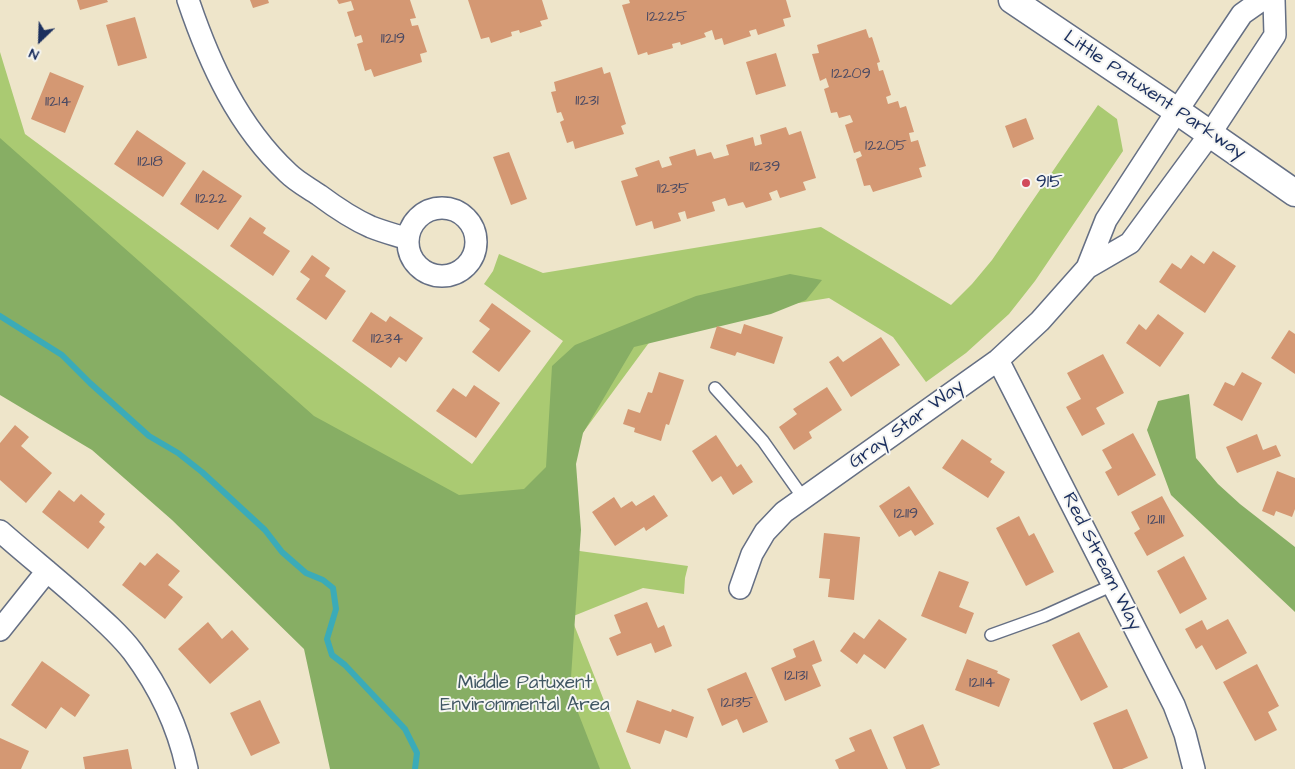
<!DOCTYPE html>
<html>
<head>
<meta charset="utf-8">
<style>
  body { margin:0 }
  #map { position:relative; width:1295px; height:769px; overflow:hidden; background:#eee5ca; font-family:"Architects Daughter",sans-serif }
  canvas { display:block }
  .north { position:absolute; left:15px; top:15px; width:50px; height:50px; -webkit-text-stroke:4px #f6f6f2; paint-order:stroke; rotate:204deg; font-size:14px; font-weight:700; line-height:20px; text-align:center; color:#1b2f5e }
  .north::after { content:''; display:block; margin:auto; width:18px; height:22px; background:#1b2f5e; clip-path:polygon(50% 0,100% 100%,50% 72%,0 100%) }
</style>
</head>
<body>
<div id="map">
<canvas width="1295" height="769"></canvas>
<div class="north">N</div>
</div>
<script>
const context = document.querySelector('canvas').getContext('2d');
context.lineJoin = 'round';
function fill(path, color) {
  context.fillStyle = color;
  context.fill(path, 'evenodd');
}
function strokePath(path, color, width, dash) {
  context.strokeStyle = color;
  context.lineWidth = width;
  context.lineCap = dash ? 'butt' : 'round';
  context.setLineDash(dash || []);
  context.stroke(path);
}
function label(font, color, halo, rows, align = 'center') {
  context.font = font + ' "Architects Daughter",sans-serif';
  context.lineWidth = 4;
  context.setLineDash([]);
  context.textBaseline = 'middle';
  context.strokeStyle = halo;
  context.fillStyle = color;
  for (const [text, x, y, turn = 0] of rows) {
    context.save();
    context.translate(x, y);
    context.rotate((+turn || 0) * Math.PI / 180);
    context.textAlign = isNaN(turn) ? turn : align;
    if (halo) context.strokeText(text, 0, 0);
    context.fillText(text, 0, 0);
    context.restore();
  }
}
fill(new Path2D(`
  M0,52l25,82 447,330 91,-123 -79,-57 9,-13 6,-17 44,19 278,-46 130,78 21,-21 20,-24 106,-155 19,14 6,32 -88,130 -26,33 -43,39 -40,29 -33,-45 -64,-39 -167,27 -125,170 21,53 130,18 -3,12 -1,16 -41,-6 -72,29 60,152h-282l-30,-155 -319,-256z`), '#aaca72');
fill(new Path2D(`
  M0,138l314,278 145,79 65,-6 22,-22 6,-101 23,-21 121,-49 94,-22 32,6 -16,20 -35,14 -137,33 -51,86 -7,31 5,66 -11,162 30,77h-270l-26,-120 -132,-129 -80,-70 -92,-55z
  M1189,394l7,64 22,26 22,20 55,43v65l-124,-117 -24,-65 11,-29z`), '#87ae64');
strokePath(new Path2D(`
  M0,316l62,39 28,28 59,53 29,17 24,19 63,58 17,22 24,21 17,7 10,8 3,21 -9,30 5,16 13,10 60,64 12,24 -2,16`), '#3babb8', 6);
fill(new Path2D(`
  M77,0h30l1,2 -28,8z
  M250,0h18l1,3 -16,5z
  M337,0h73l6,18 -6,1 2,7 6,-1 9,27 -7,2 2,8 -48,15 -3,-8 -6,2 -8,-27 6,-2 -2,-7 -6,2 -8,-25 7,-2 -3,-9 -12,3z
  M468,0h74l6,19 -8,2 2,5 -22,7 -1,-3 -8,2 1,4 -21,7 -2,-6 -8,2z
  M629,0h157l5,17 -8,2 2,7 -27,9 -2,-6 -7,2 2,5 -27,9 -2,-7 -7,2 -3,-10 -8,3 2,4 -25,8 -1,-3 -8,2 1,4 -25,7 -1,-3 -9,3 -16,-50 8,-2z
  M135,17l12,41 -29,8 -12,-41z
  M866,29l3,9 3,-1 8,25 -3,1 2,8 4,-1 8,25 -5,2 2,7 10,-3 2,7 6,-2 8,26 -5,1 2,9 7,-2 8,26 -7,2 3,9 -49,15 -3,-7 -6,1 -8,-27 6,-3 -2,-5 -6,2 -9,-28 8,-3 -3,-7 -11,3 -2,-6 -6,1 -7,-24 5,-2 -3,-9 -6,3 -8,-27 7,-1 -2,-8z
  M776,53l10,33 -30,9 -10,-33z
  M602,67l2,7 6,-2 16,52 -5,2 3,8 -49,15 -2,-8 -6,2 -7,-21 4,-2 -3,-8 -4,1 -6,-21 5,-1 -2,-9z
  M50,72l34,14 -19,47 -34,-14z
  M1026,118l8,21 -21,9 -8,-22z
  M786,127l3,8 12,-4 15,47 -13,4 3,8 -26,8 -3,-8 -8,3 3,7 -26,8 -3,-6 -15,4 -3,-8 -13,4 3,9 -28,8 -2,-8 -7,2 3,8 -27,8 -2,-8 -16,5 -15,-45 17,-5 -3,-8 24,-8 3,8 10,-3 -3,-8 26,-8 2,7 14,-4 3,7 15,-4 -3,-10 27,-8 2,9 7,-2 -2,-9z
  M137,130l49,33 -23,34 -49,-33z
  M509,152l18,47 -16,6 -18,-48z
  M203,170l39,26 -24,34 -38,-26z
  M250,217l16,11 -3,5 27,18 -17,25 -43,-30z
  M1213,251l23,15 -31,47 -46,-31 13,-19 9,6 10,-14 13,9z
  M312,255l18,13 -5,8 21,15 -20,29 -30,-21 14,-20 -10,-7z
  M492,303l39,28 -32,41 -27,-20 18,-23 -11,-8z
  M371,312l15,10 4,-6 33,22 -17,24 -7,-5 -8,11 -39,-27z
  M1158,314l26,19 -24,34 -34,-24 13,-19 7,6z
  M744,324l39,13 -9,27 -37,-12 -2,4 -25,-8 7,-22 24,8z
  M1289,330l6,4v40l-24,-16z
  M881,337l19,28 -49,32 -22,-35 9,-6 5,6z
  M1103,354l21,39 -28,15 9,16 -23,12 -16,-29 15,-8 -14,-26z
  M659,372l25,8 -15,45 -3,-1 -5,17 -27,-9 1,-4 -12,-4 5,-15 12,4 8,-21 4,1z
  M1242,372l20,11 -20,38 -29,-16 12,-23 9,4z
  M474,385l26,18 -24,35 -40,-27 17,-23 13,9z
  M827,387l15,23 -33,22 3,6 -18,12 -15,-23 18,-13 -4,-5z
  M15,425l14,12 -8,9 31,27 -26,30 -26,-23v-37z
  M1133,433l23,42 -38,21 -13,-24 7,-4 -10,-18z
  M1257,434l6,16 13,-5 5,11 -44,17 -11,-26z
  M716,435l21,32 4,-3 12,18 -20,13 -12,-19 -9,6 -20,-31z
  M962,439l30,20 -2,3 15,10 -17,26 -46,-30z
  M1277,471l18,7v31l-3,8 -16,-6 -2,5 -12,-5z
  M909,486l25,38 -19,12 -4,-6 -12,7 -20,-31z
  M59,490l15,12 7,-8 24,20 -6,8 6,5 -17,22 -46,-37z
  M654,495l14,21 -22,15 -2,-4 -29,19 -23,-34 22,-15 7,11 11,-7 4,5z
  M1162,496l22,40 -37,20 -13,-23 6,-4 -9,-17z
  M1019,516l10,20 5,-3 20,39 -28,14 -30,-58z
  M824,533l36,4 -6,63 -26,-3 2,-18 -11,-1z
  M157,553l23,18 -12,14 15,12 -18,22 -43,-34 18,-23 5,4z
  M1184,556l23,43 -27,15 -23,-43z
  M939,571l30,11 -10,25 15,6 -8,21 -45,-18z
  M647,602l11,26 6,-3 8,21 -17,7 -4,-10 -34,13 -8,-18 12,-5 -7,-18z
  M879,619l28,20 -22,30 -21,-15 -7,10 -17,-13 14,-19 10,7z
  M1228,619l19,34 -31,17 -14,-25 -6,4 -11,-20 17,-9 5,10z
  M208,622l14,17 10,-9 17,19 -39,35 -32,-35z
  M1079,632l29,55 -27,14 -29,-56z
  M814,640l8,21 -10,4 9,21 -36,15 -14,-33 25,-11 -3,-8z
  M967,659l31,12 -1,2 13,6 -11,28 -44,-17z
  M42,661l48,34 -15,22 -14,-10 -15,22 -35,-24z
  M1257,664l22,42 -11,6 9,18 -22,11 -32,-59z
  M746,672l22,50 -25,11 -6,-14 -15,7 -15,-37z
  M260,700l20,43 -29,13 -21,-43z
  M637,700l34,12 1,-3 22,8 -7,21 -22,-8 -5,14 -34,-12z
  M1127,709l21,49 -26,11h-9l-20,-46z
  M923,724l17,41 -10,4h-24l-13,-32z
  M871,729l17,40h-49l-4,-9 20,-9 -6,-13z
  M0,738l29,13 -8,18h-21z
  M128,749l4,20h-47l-2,-12z`), '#d49873');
const service = new Path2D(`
  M715,388l48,53 41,58
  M991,635l53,-19 69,-31`);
const minor = new Path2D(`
  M188,0c22,65 50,126 100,173 9,9 21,15 31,22 16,12 34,24 52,32 12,5 25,8 37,12
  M408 242a34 34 0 1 1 68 0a34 34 0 1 1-68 0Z
  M1087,268l19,-48 71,-109 65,-97 20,-14
  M998,360l176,345 11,29 9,35
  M0,531c25,22 51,43 76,65 19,17 41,35 57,56 26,35 45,74 54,117
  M740,588l12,-34 13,-22 19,-20 214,-152 42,-39 47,-53 43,-25 80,-109 65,-99 -1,-35
  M0,630l47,-59`);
const tertiary = new Path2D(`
  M1012,0l165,111 118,82`);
strokePath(service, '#656f84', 14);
strokePath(minor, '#656f84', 24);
strokePath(tertiary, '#656f84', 29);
strokePath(service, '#fff', 11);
strokePath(minor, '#fff', 21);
strokePath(tertiary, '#fff', 26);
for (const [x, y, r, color] of [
  [1026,183,5,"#d1495b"]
]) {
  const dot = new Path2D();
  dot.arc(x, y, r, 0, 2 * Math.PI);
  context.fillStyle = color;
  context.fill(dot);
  strokePath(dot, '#f6f6f2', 2);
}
label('16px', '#494963', null, [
  ["12225",667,18],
  ["11219",393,40],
  ["12209",851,75],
  ["11231",587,102],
  ["11214",58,103],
  ["12205",886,147],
  ["11218",150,163],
  ["11239",765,168],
  ["11235",673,190],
  ["11222",211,200],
  ["11234",387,340],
  ["12119",906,515],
  ["12111",1156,521],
  ["12131",796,677],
  ["12114",982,684],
  ["12135",737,704]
]);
label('19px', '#1b2f5e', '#f6f6f2', [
  ["Little Patuxent Parkway",1154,96,34],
  ["Gray Star Way",907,425,-36],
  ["Red Stream Way",1101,562,63]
]);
label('19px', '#1b2f5e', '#f6f6f2', [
  ["915",1036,183]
], 'left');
label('19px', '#3f5663', '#f6f6f2', [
  ["Middle Patuxent",525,684],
  ["Environmental Area",525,706]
]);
</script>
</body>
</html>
